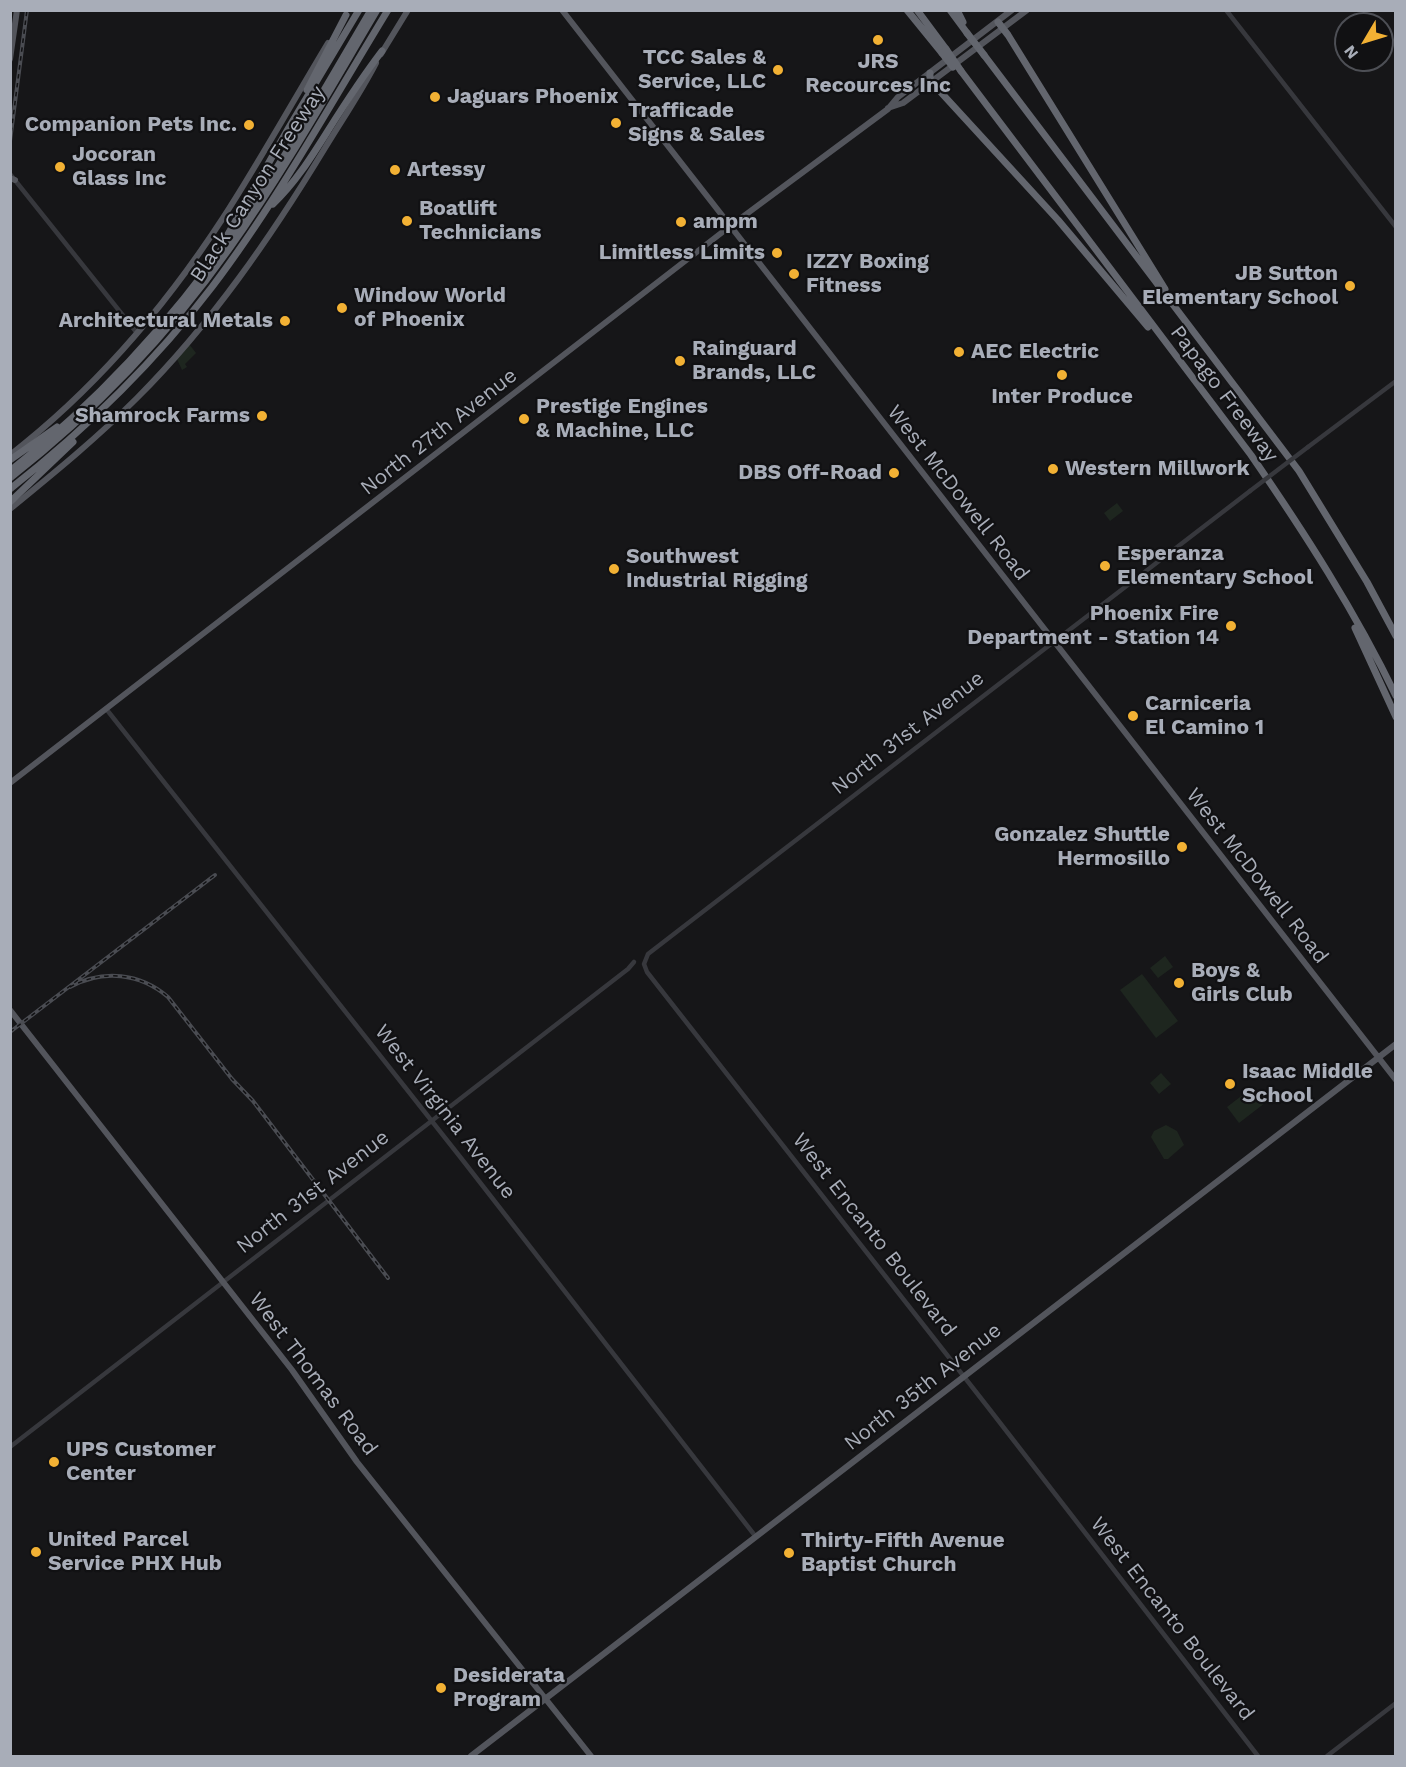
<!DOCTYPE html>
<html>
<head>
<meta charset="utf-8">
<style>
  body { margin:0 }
  #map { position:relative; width:1406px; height:1767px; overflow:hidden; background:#161618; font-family:"Work Sans",sans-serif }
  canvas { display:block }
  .frame { position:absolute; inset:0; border:12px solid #a8adb8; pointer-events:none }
  .north { position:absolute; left:1334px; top:12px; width:60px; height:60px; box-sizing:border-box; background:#111113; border:2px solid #4d4f55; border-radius:50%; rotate:232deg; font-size:16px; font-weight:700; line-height:24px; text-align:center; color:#a8adb8 }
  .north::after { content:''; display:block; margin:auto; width:21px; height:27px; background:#f2b134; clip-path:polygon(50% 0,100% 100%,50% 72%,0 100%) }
</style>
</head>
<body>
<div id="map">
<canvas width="1406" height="1767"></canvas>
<div class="frame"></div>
<div class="north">N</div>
</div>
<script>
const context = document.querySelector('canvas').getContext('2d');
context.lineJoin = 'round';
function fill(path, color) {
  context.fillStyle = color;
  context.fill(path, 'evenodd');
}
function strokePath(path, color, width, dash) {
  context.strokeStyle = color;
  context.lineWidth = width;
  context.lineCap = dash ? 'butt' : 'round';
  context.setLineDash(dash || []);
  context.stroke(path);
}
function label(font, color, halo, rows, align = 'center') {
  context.font = font + ' "Work Sans",sans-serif';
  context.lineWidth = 4.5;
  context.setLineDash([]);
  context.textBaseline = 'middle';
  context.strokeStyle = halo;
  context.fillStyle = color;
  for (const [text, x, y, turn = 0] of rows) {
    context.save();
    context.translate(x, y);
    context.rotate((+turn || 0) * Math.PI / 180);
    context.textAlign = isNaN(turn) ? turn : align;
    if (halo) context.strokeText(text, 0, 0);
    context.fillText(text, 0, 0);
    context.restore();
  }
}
fill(new Path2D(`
  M189,344l7,9 -11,11 2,3 -5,3 -5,-11z
  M1117,503l6,8 -13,10 -6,-8z
  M1165,956l8,11 -15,11 -8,-10z
  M1142,974l36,47 -22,17 -36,-48z
  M1161,1073l10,11 -12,10 -9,-11z
  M1253,1087l12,16 -26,20 -12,-16z
  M1166,1125l11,6 7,14 -16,14h-4l-13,-22 3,-6z`), '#1e261f');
strokePath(new Path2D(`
  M1226,10l170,217
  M10,174l127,159
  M1308,447l88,-66
  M1250,491l-567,436 -35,27 -4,10 3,8 340,434 271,350
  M107,710l354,448 295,379
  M10,1447l618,-478 6,-7
  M1327,1756l69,-53`), '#37383d', 4.5);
strokePath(new Path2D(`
  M562,10l834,1070
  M381,54l27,-44
  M10,59l7,-49
  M888,108l15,-5 124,-93
  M10,178l5,2
  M10,455c84,-65 155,-148 213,-237 37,-57 70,-117 105,-175
  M10,509c44,-36 87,-71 127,-111 74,-74 134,-161 188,-250 17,-28 36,-56 51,-85
  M10,783l719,-556 159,-118 10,-12 114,-87
  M10,1010l282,360 65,92 234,294
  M471,1756l925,-712`), '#53555c', 6);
strokePath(new Path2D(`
  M907,10l35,43
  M917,10l29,39
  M950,10l17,23
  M957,10l6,12
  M998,22l10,13 157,254
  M984,55l315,416 68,111 29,54
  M961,71l290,384c53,77 104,156 145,241
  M930,73v5l6,9 122,133 90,107
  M307,90l39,-75
  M273,204c23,-22 39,-48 56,-75 17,-27 34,-53 53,-78
  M227,236l61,-107 71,-119
  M10,460l47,-33
  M10,471c86,-68 161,-149 224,-239 50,-71 93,-147 137,-222
  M10,478c83,-65 158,-143 219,-229 54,-76 100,-158 148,-239
  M10,489c76,-60 144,-126 202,-202 66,-87 119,-184 176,-277
  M10,502l63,-60
  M1355,628l41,89`), '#63666e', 7);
const rail = new Path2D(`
  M10,141l17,-131
  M70,987c33,-18 70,-14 98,10l64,82 21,22 135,177
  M10,1032l205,-157`);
strokePath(rail, '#4a4c52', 4);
strokePath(rail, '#111113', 1.5, [4.5]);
strokePath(new Path2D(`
  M1250,491l58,-44`), '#37383d', 4.5);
strokePath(new Path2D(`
  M967,33l17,22
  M946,49l15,22
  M942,53l11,14`), '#63666e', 7);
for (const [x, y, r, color] of [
  [878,40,6,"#f2b134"],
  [778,70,6,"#f2b134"],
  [435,97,6,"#f2b134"],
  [616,123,6,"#f2b134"],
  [249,125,6,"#f2b134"],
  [60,167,6,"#f2b134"],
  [395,170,6,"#f2b134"],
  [407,221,6,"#f2b134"],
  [681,222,6,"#f2b134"],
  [777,253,6,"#f2b134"],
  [794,274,6,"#f2b134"],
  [1350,286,6,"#f2b134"],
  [342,308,6,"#f2b134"],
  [285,321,6,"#f2b134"],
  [959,352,6,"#f2b134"],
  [680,361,6,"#f2b134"],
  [1062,375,6,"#f2b134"],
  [262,416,6,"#f2b134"],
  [524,419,6,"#f2b134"],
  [1053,469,6,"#f2b134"],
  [894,473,6,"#f2b134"],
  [1105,566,6,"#f2b134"],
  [614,569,6,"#f2b134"],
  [1231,626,6,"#f2b134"],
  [1133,716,6,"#f2b134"],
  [1182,847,6,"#f2b134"],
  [1179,983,6,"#f2b134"],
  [1230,1084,6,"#f2b134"],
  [54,1462,6,"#f2b134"],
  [36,1552,6,"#f2b134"],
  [789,1553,6,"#f2b134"],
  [441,1688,6,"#f2b134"]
]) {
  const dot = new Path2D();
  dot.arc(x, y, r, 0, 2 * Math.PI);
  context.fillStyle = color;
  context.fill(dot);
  strokePath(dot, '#111113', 2);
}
label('bold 21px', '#a8adb8', '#111113', [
  ["TCC Sales &",766,58,"right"],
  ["Service, LLC",766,82,"right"],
  ["JRS",878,62,"center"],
  ["Recources Inc",878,86,"center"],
  ["Jaguars Phoenix",447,97],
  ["Trafficade",628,111],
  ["Signs & Sales",628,135],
  ["Companion Pets Inc.",237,125,"right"],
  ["Jocoran",72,155],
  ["Glass Inc",72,179],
  ["Artessy",407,170],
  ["Boatlift",419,209],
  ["Technicians",419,233],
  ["ampm",693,222],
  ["Limitless Limits",765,253,"right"],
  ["IZZY Boxing",806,262],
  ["Fitness",806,286],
  ["JB Sutton",1338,274,"right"],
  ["Elementary School",1338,298,"right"],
  ["Window World",354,296],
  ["of Phoenix",354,320],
  ["Architectural Metals",273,321,"right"],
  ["Rainguard",692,349],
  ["Brands, LLC",692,373],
  ["AEC Electric",971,352],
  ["Inter Produce",1062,397,"center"],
  ["Prestige Engines",536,407],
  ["& Machine, LLC",536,431],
  ["Shamrock Farms",250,416,"right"],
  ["Western Millwork",1065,469],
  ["DBS Off-Road",882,473,"right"],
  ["Esperanza",1117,554],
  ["Elementary School",1117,578],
  ["Southwest",626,557],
  ["Industrial Rigging",626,581],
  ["Phoenix Fire",1219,614,"right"],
  ["Department - Station 14",1219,638,"right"],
  ["Carniceria",1145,704],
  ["El Camino 1",1145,728],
  ["Gonzalez Shuttle",1170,835,"right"],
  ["Hermosillo",1170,859,"right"],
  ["Boys &",1191,971],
  ["Girls Club",1191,995],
  ["Isaac Middle",1242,1072],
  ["School",1242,1096],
  ["UPS Customer",66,1450],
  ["Center",66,1474],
  ["United Parcel",48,1540],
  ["Service PHX Hub",48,1564],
  ["Thirty-Fifth Avenue",801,1541],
  ["Baptist Church",801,1565],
  ["Desiderata",453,1676],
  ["Program",453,1700]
], 'left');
label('21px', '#a8adb8', '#111113', [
  ["Black Canyon Freeway",258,184,-57],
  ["Papago Freeway",1224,394,53],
  ["North 27th Avenue",439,432,-38],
  ["West McDowell Road",958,493,52],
  ["North 31st Avenue",908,733,-38],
  ["West McDowell Road",1257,876,52],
  ["West Virginia Avenue",445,1112,52],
  ["North 31st Avenue",313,1192,-38],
  ["West Encanto Boulevard",874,1235,52],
  ["West Thomas Road",313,1374,53],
  ["North 35th Avenue",923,1387,-38],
  ["West Encanto Boulevard",1172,1619,52]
]);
</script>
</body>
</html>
